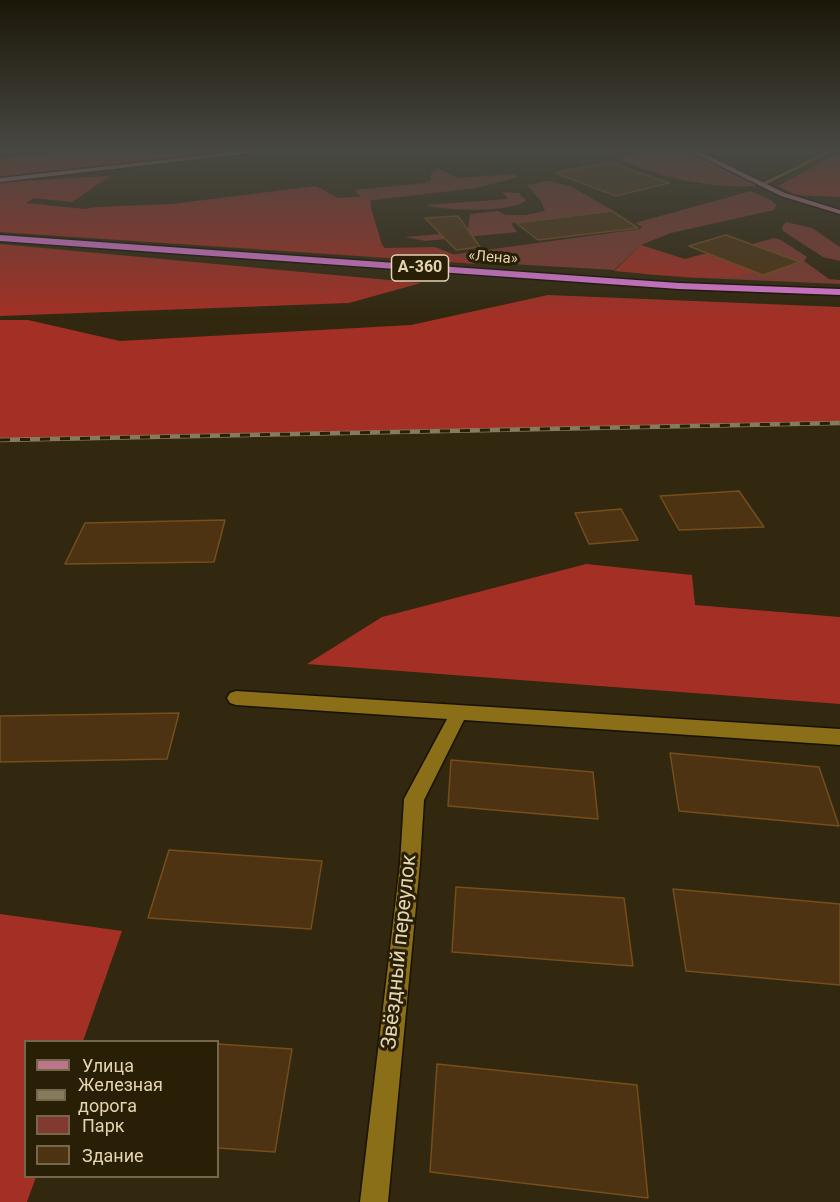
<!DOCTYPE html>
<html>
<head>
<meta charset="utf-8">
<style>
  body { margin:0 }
  #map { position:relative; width:840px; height:1202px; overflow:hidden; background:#31280f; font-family:Roboto,sans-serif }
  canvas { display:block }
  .legend { position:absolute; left:24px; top:1040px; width:195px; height:138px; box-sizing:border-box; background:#281f06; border:2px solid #73684a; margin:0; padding:8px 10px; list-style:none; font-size:18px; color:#e4d5b0 }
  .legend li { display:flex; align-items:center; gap:12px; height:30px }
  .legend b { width:30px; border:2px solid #73684a }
</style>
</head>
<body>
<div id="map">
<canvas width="840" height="1202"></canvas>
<ul class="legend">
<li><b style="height:8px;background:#bc758b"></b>Улица</li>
<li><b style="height:8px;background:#877b5d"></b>Железная дорога</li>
<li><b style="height:16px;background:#823a30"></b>Парк</li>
<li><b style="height:16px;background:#4e3312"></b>Здание</li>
</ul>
</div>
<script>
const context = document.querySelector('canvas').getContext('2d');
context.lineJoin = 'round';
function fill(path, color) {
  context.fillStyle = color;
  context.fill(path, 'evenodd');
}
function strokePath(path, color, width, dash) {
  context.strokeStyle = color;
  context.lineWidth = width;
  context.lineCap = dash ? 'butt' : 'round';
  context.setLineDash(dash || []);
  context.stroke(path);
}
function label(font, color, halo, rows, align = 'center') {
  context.font = font + ' Roboto,sans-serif';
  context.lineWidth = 6;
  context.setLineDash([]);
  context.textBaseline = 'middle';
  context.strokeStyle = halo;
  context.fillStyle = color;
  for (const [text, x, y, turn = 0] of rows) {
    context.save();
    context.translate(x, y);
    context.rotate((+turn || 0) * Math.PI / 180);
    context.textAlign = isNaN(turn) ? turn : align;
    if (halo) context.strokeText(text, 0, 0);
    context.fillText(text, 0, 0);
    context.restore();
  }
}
fill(new Path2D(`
  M642,151h51l68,34c-43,6 -103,-8 -142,-26z
  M438,168l20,10 57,-4 3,3 -41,11 -112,13 -11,-11 71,-7 6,-3v-6z
  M548,181l22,5 44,25 -103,12 6,9 -92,9 -20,-4 58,-5 5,-2 2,-16 28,-3 8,4h19l20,-4 -4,-10 -14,-16z
  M751,191l20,9 5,5 -2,5 -103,23 -30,12 -27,25 -171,-10 -9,-3 206,-28 2,-2 -7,-4z
  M502,192l17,1 7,7c-11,13 -84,11 -100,5l82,-6z
  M786,222l26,6 28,19v14l-17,-4 -40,-26 -1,-4z
  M774,238l7,2 26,17 -3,4 25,18 11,1v4l-161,-7 24,-1 17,-23z`), '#823a30');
fill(new Path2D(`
  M67,151h198l-265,29v-21z
  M840,152v45l-45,-2 -17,-9z
  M110,176l-38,26 -38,-4 -8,5 59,6 11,-2 76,-3 144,-18 22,12 32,-2 1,12 11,37 3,3 50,-1 42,17 -477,-32v-50z
  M0,244l421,39 -72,20 -349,13z
  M641,245l44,14 22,-6 50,17 -3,3c-45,9 -94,2 -140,-2z
  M548,295l292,12v115l-840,18v-120h28l92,21 291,-16z
  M586,564l106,11 3,30 145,12v87l-533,-40 75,-47z
  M0,914l122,17 -39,110 -57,1v134l10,1 -9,25h-27z`), '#a43025');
const building = new Path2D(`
  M609,162l60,21 -53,13 -61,-23z
  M612,211l26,17 -100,12 -22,-17z
  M458,216l22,31 -24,3 -31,-32z
  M726,235l74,27 -37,13 -74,-29z
  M739,491l25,36 -85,3 -19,-34z
  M621,509l17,31 -49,4 -14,-31z
  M225,520l-11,42 -149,2 20,-41z
  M179,713l-12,46 -167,3v-46z
  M670,753l149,14 20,59 -160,-15z
  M451,760l142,12 5,47 -150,-13z
  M169,850l153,11 -11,68 -163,-11z
  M456,887l168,11 9,68 -181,-14z
  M673,889l167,15v81l-154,-14z
  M218,1044l74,5 -17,103 -57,-4z
  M437,1064l200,21 11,113 -218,-26z`);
fill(building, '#4e3312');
strokePath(building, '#754e1c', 1.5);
const street = new Path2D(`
  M236,691l604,38v16l-376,-25 -40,80 -4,64 -32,338h-28l40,-338 4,-65 43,-80 -211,-14 -6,-2 -3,-5 3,-5z`);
const secondary = new Path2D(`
  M827,151h8l-72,35 -5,-1z`);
const primary = new Path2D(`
  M245,151h23l-268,31v-4z
  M690,151h8l87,42 55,17v4l-59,-18z`);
const highway = new Path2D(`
  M0,235l679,48 161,6v6l-161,-6 -679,-48z`);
strokePath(street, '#191100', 3);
strokePath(secondary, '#191100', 3);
strokePath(primary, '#191100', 3);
strokePath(highway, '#191100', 3);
fill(street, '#8a6e18');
fill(secondary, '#8a6e18');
fill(primary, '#bc758b');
fill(highway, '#dd79d7');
const rail = new Path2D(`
  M0,440l840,-17`);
strokePath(rail, '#877b5d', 4.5);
strokePath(rail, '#281f06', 3, [10]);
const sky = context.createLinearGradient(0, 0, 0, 320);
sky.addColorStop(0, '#1b1608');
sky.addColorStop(0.47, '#484842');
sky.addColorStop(1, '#48484200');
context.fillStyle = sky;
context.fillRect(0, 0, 840, 320);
label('15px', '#e4d5b0', '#281f06', [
  ["«Лена»",493,258,4]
]);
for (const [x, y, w] of [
  [420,268,57]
]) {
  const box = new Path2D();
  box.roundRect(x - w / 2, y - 13, w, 26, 4.5);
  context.fillStyle = '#281f06';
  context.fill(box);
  strokePath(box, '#e4d5b0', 1.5);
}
label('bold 16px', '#e4d5b0', null, [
  ["А-360",420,268]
]);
label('21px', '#e4d5b0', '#281f06', [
  ["Звёздный переулок",400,952,-84]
]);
</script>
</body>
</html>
